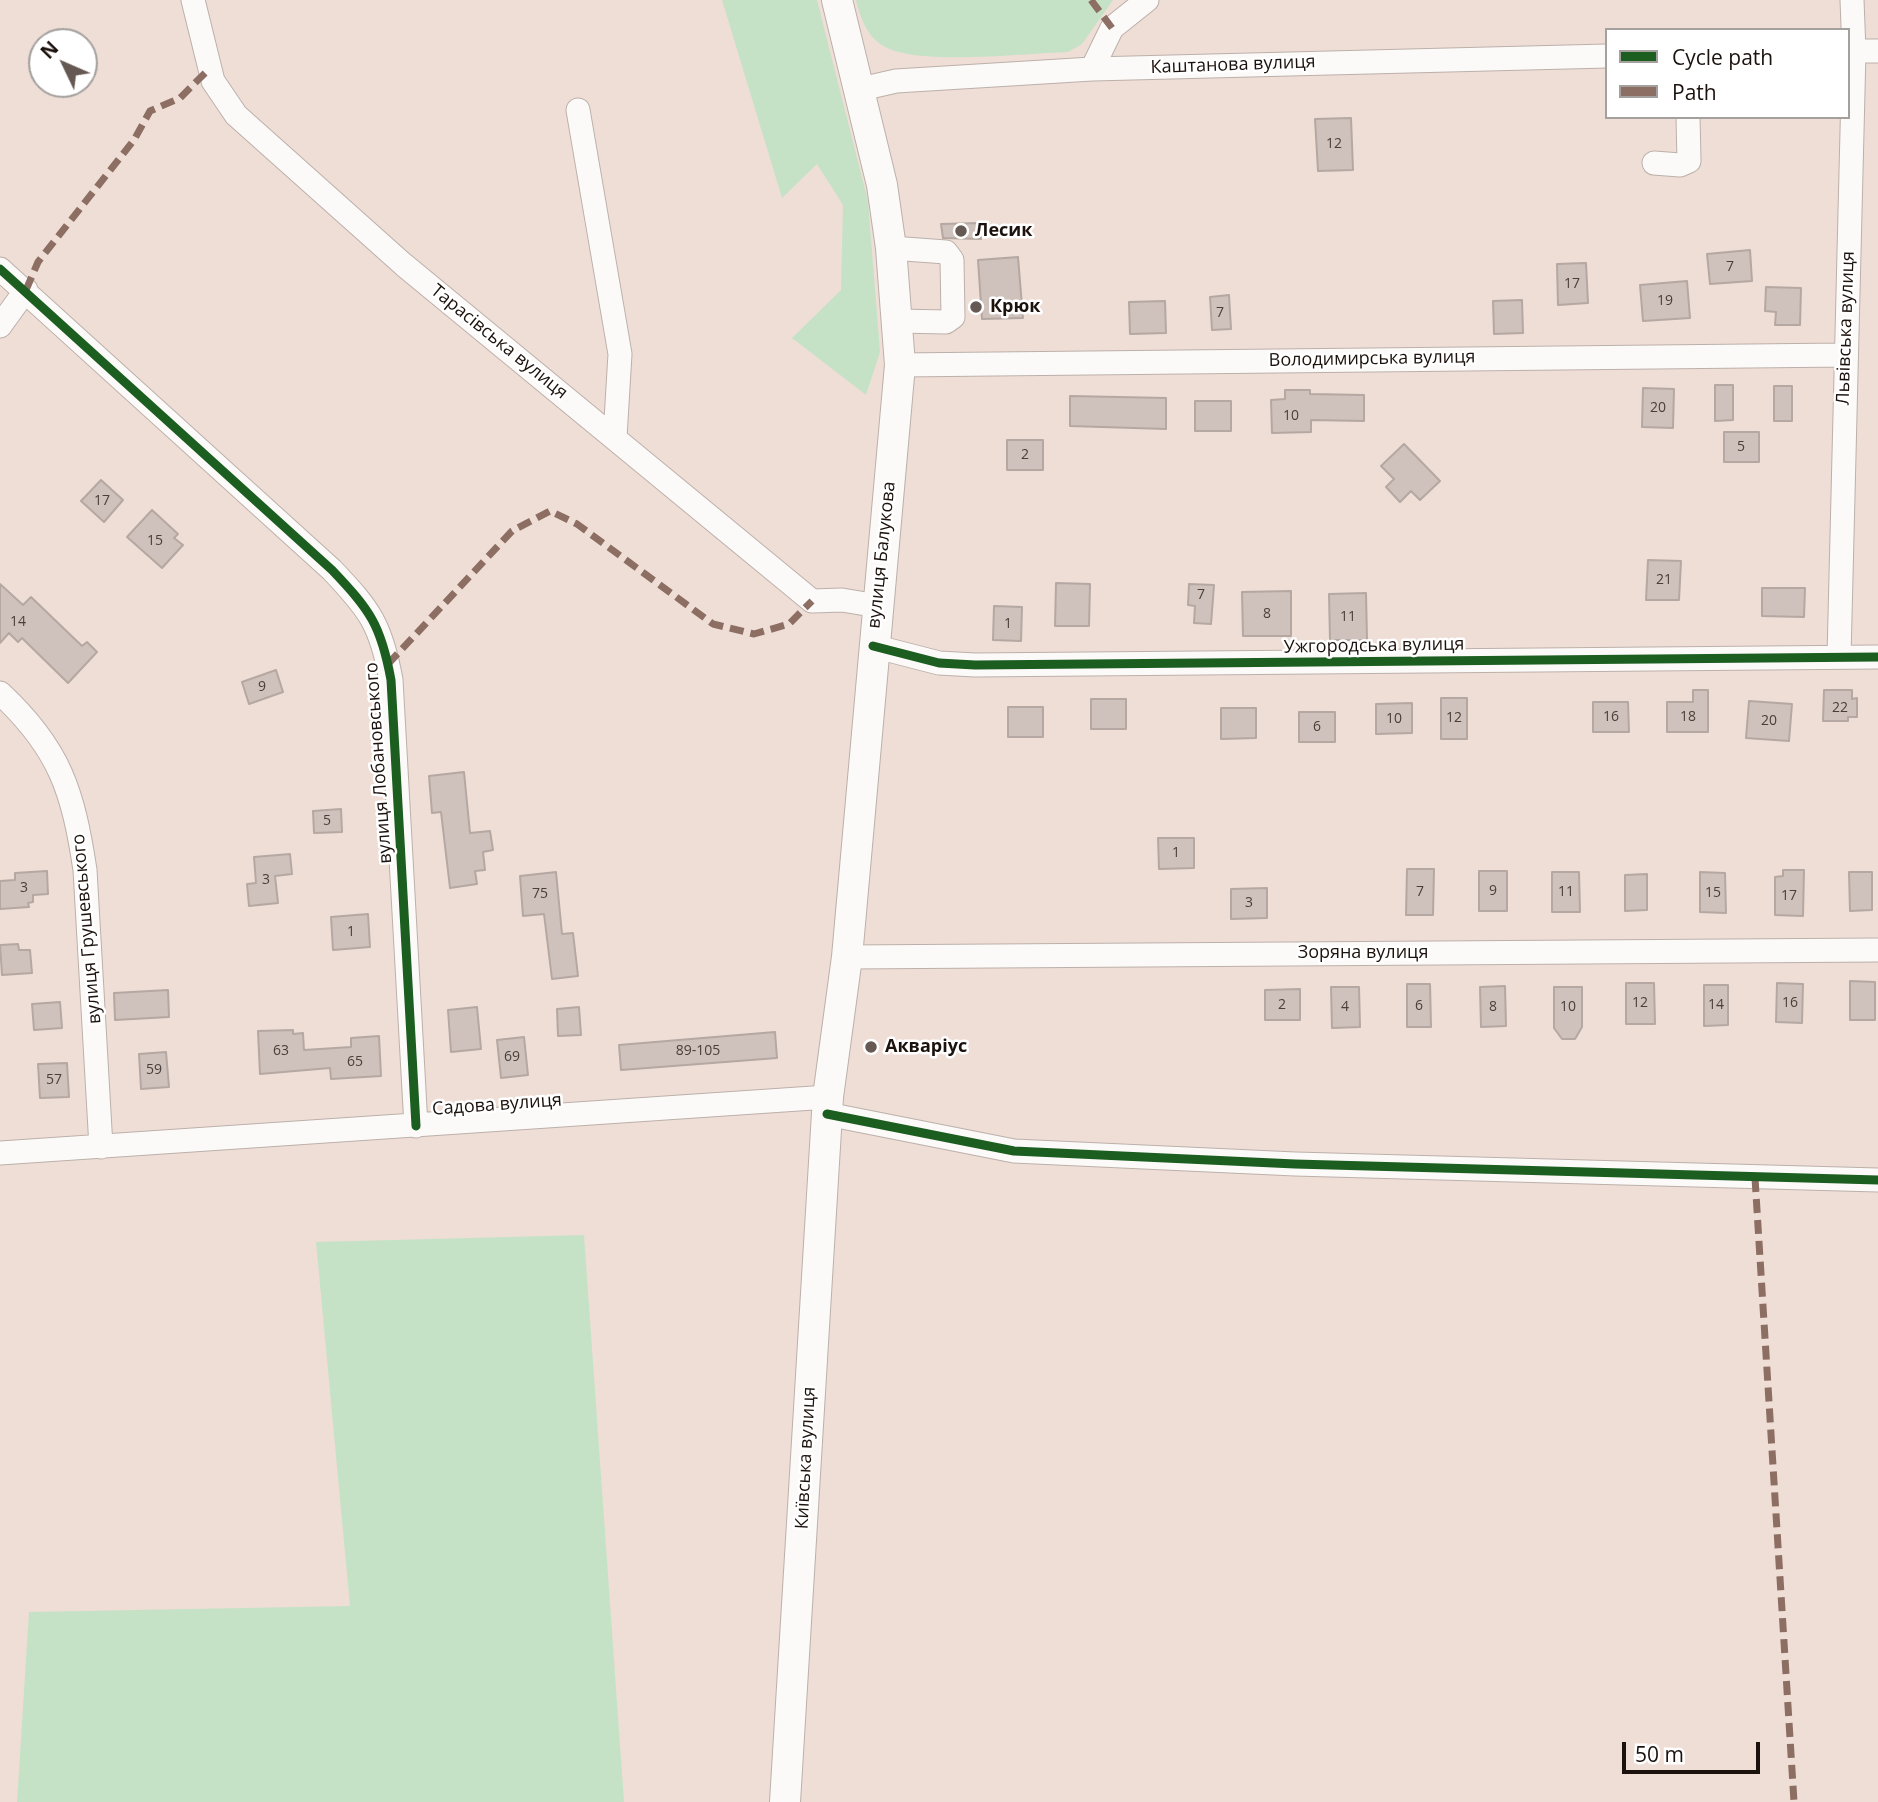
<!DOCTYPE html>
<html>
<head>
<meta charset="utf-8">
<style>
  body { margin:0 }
  #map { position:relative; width:1878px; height:1802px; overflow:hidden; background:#eeded6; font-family:"Open Sans",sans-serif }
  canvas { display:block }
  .legend { position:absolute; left:1605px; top:28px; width:245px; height:91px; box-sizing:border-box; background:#fff; border:2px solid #a4a09e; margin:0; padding:9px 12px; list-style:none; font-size:21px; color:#1c120d }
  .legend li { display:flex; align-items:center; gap:14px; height:35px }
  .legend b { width:35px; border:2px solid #a4a09e }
  .north { position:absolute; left:28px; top:28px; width:70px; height:70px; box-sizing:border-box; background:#fff; border:2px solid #a4a09e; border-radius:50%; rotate:314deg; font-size:19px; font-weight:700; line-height:28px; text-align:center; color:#1c120d }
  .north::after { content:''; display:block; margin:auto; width:24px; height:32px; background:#665953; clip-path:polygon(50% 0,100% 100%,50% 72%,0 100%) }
  .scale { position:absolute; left:1622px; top:1742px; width:138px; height:32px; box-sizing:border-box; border:4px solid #1c120d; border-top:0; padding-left:9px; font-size:21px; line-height:24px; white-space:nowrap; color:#1c120d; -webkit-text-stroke:5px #fff; paint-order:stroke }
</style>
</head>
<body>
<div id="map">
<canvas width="1878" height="1802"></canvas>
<ul class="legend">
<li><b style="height:9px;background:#1b5e20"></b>Cycle path</li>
<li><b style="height:9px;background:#8d6e63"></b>Path</li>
</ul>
<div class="north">N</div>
<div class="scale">50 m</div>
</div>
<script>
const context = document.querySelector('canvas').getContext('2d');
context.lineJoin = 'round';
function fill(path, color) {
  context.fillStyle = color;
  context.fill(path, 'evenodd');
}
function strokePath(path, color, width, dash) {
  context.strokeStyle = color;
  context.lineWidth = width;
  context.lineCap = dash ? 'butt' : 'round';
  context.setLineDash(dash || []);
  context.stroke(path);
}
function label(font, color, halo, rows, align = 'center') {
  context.font = font + ' "Open Sans",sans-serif';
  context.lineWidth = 5;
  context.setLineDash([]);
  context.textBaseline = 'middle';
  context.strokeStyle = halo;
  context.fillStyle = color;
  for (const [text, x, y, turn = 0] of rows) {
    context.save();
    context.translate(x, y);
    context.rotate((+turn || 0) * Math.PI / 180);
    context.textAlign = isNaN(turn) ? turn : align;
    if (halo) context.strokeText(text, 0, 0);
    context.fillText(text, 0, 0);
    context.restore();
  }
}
fill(new Path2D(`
  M722,0h95l51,201 12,151 -14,43 -74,-57 49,-48 2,-85 -26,-41 -35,34z
  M856,0h257l-31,44 -14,8c-42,1 -154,15 -186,-7 -15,-9 -22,-28 -26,-45z
  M584,1235l40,567h-607l12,-190 321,-6 -34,-364z`), '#c6e2c6');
const building = new Path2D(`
  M1351,118l2,52 -35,1 -3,-52z
  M980,223l1,16 -38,-1 -2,-14z
  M1750,250l2,31 -42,3 -3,-30z
  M1018,257l5,61 -41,1 -4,-59z
  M1586,263l2,40 -30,2 -1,-41z
  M1687,281l3,37 -47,3 -3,-36z
  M1766,287l35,1 -1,37h-25l1,-13 -11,-1z
  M1229,295l2,34 -19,1 -2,-33z
  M1522,300l1,33 -29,1 -1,-33z
  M1165,301l1,32 -36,1 -1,-32z
  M1715,385h18v35l-18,1z
  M1774,386h18v35h-18z
  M1643,388l31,1 -1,39 -31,-1z
  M1285,390h25v4l54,1v26l-53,-1v12l-39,1 -1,-33 14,-1z
  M1070,396l96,2v31l-96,-3z
  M1195,401h36v30h-36z
  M1724,432h35v30h-35z
  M1007,440h36v30h-36z
  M1404,444l36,37 -20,19 -9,-9 -11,11 -14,-15 8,-8 -13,-13z
  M101,480l22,20 -19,22 -23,-21z
  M152,510l26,24 -4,4 9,7 -21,23 -35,-31z
  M1648,560l33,1 -2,39h-33z
  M1056,583l34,1 -1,42h-34z
  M0,584l23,21 8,-8 51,49 5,-4 10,10 -29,31 -46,-45 -4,4 -9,-9 -9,10z
  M1189,584l25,1 -3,39 -17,-1 1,-17 -7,-1z
  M1762,588h43l-1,29 -42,-1z
  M1291,591v45h-48l-1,-44z
  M1366,593l1,47h-37l-1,-46z
  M994,606l28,1 -1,34 -28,-1z
  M276,670l7,22 -34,12 -7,-22z
  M1693,690h15v42h-41v-30h26z
  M1824,690h28v9l5,-1v19h-9v4h-25z
  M1441,698h26v41h-26z
  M1091,699h35v30h-35z
  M1749,701l43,3 -3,37 -43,-3z
  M1593,702h35l1,30h-36z
  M1412,703v30l-36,1v-30z
  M1008,707h35v30h-35z
  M1221,708h35v30l-35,1z
  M1299,712h36v30h-36z
  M464,772l6,61 20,-2 3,19 -10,2 2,18 -10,1 2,13 -27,4 -9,-76 -9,1 -3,-37z
  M341,809l1,23 -28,1 -1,-22z
  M1158,838h36v30l-35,1z
  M290,854l2,20 -17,2 3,27 -29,3 -2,-22 9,-1 -2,-26z
  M1407,869h27l-1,46h-27z
  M1783,870h21l-1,46 -28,-1v-38l8,-1z
  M47,871l1,23 -15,1v7l-5,1 1,4 -29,2v-28l15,-1v-7z
  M1479,871h28v40h-28z
  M556,872l6,62 11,-1 5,43 -26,3 -8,-65 -21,2 -3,-40z
  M1552,872h27l1,40h-28z
  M1700,872l25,1 1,40 -26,-1z
  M1849,872h23v38l-22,1z
  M1647,874v36l-22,1v-36z
  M1267,888v30l-36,1v-30z
  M368,914l2,33 -37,3 -2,-33z
  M18,944l1,6h11l2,23 -30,2 -2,-30z
  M1850,981l25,1v38h-25z
  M1626,983h28l1,41h-29z
  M1777,983l26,1 -1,39 -26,-1z
  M1407,984h23l1,43h-24z
  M1704,985h24v40l-24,1z
  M1505,986l1,40 -25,1 -1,-40z
  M1331,987h28l1,40 -28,1z
  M1554,987h28v40l-7,12h-13l-8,-11z
  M1300,989v31h-35v-30z
  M168,990l1,27 -54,3 -1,-27z
  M60,1002l2,26 -28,2 -2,-26z
  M477,1007l4,42 -30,3 -3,-42z
  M579,1007l2,28 -23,1 -1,-27z
  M293,1030v4l10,-1 1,17 47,-3v-9l28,-2 2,40 -50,3 -1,-11 -70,6 -2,-43z
  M775,1032l2,26 -156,12 -2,-25z
  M524,1037l4,38 -27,3 -4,-38z
  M166,1052l3,35 -28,2 -2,-35z
  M67,1063l2,34 -29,1 -2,-34z`);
fill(building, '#cfc2bc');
strokePath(building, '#b5a8a2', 2);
const minor = new Path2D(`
  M193,0l20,81 23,34 168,150 408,336 30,-1 36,6
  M1848,51h30
  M1092,69l20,-41 35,-28
  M861,89l35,-8 196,-12 515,-13
  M578,110l42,244 -5,83
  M1654,163l26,2 9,-4 -1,-44
  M891,248l55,4 6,8 1,57 -7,5 -49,-1
  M0,269l332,301c38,40 49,55 59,110l25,446
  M0,326l26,-36
  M900,365l944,-10
  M873,646l66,17 36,2 903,-8
  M1839,657l15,-606 -2,-51
  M0,693c60,56 73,98 85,177l16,277
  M847,957l1031,-7
  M827,1114l187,37 281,13 583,16
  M0,1153l828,-56`);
const major = new Path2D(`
  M785,1802l43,-705 19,-140 53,-592 -9,-117 -9,-63 -45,-185`);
strokePath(minor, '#bcb0aa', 25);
strokePath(major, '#bcb0aa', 32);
strokePath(minor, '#fcfaf9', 23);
strokePath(major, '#fcfaf9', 30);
strokePath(new Path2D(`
  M1091,0l21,28
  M26,290l12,-28 96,-122 16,-29 30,-13 30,-30
  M388,664l124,-133 38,-20 27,13 136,100 41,10 35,-10 23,-23
  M1755,1178l39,624`), '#8d6e63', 7, [14, 7]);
strokePath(new Path2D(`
  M0,269l332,301c38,40 49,55 59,110l25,446
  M873,646l66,17 36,2 903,-8
  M827,1114l187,37 281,13 583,16`), '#1b5e20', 9);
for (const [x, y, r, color] of [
  [961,231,7,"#665953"],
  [976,307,7,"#665953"],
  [871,1047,7,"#665953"]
]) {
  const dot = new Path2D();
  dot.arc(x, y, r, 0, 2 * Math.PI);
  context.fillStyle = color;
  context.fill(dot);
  strokePath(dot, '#fff', 2.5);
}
label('14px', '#493e39', null, [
  ["12",1334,144],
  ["7",1730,267],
  ["17",1572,284],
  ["19",1665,301],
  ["7",1220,313],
  ["20",1658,408],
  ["10",1291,416],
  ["5",1741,447],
  ["2",1025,455],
  ["17",102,501],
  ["15",155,541],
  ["21",1664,580],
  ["7",1201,595],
  ["8",1267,614],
  ["11",1348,617],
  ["14",18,622],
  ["1",1008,624],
  ["9",262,687],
  ["22",1840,708],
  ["16",1611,717],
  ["18",1688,717],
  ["12",1454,718],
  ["10",1394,719],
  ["20",1769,721],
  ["6",1317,727],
  ["5",327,821],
  ["1",1176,853],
  ["3",266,880],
  ["3",24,888],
  ["9",1493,891],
  ["7",1420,892],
  ["11",1566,892],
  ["15",1713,893],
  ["75",540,894],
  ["17",1789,896],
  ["3",1249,903],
  ["1",351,932],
  ["12",1640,1003],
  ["16",1790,1003],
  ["2",1282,1005],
  ["14",1716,1005],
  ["6",1419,1006],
  ["4",1345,1007],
  ["8",1493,1007],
  ["10",1568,1007],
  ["63",281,1051],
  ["89-105",698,1051],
  ["69",512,1057],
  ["65",355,1062],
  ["59",154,1070],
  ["57",54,1080]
]);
label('18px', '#1c120d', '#fff', [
  ["Каштанова вулиця",1233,65,-2],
  ["Львівська вулиця",1846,328,-88],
  ["Тарасівська вулиця",499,342,39],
  ["Володимирська вулиця",1372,359,-1],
  ["вулиця Балукова",882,555,-84],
  ["Ужгородська вулиця",1374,646,-1],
  ["вулиця Лобановського",379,763,-94],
  ["вулиця Грушевського",87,929,-95],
  ["Зоряна вулиця",1363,953],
  ["Садова вулиця",497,1105,-4],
  ["Київська вулиця",806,1458,-87]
]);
label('bold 18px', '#1c120d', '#fff', [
  ["Лесик",975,231],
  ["Крюк",990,307],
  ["Акваріус",885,1047]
], 'left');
</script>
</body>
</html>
